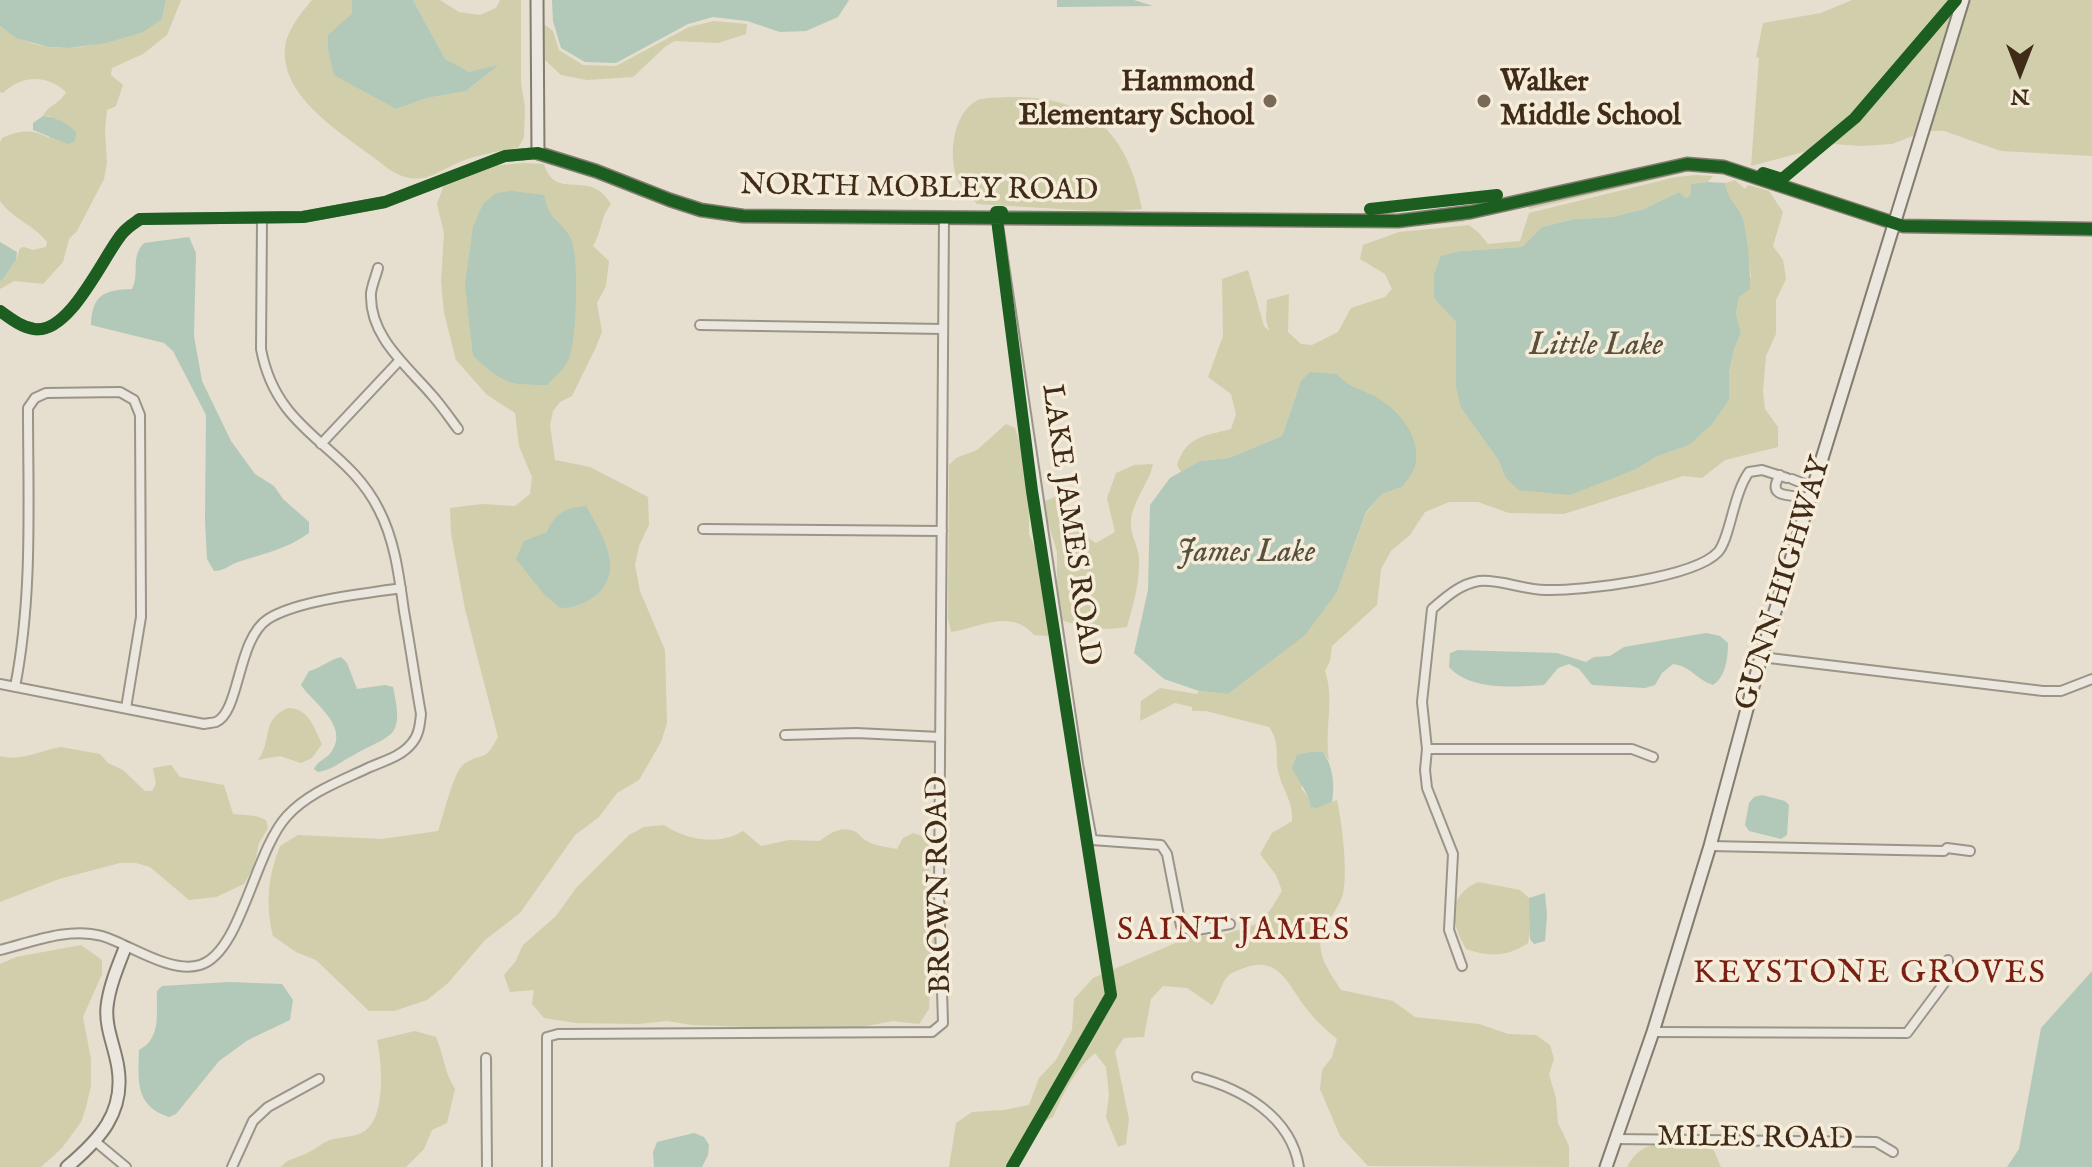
<!DOCTYPE html>
<html>
<head>
<meta charset="utf-8">
<style>
  body { margin:0 }
  #map { position:relative; width:2092px; height:1167px; overflow:hidden; background:#e6dece; font-family:"IM FELL English",serif }
  canvas { display:block }
  .north { position:absolute; left:1980px; top:32px; width:80px; height:80px; -webkit-text-stroke:6px #f5ecd9; paint-order:stroke; rotate:180deg; font-size:22px; font-weight:700; line-height:32px; text-align:center; color:#3f2b17 }
  .north::after { content:''; display:block; margin:auto; width:28px; height:36px; background:#3f2b17; clip-path:polygon(50% 0,100% 100%,50% 72%,0 100%) }
</style>
</head>
<body>
<div id="map">
<canvas width="2092" height="1167"></canvas>
<div class="north">N</div>
</div>
<script>
const context = document.querySelector('canvas').getContext('2d');
context.lineJoin = 'round';
function fill(path, color) {
  context.fillStyle = color;
  context.fill(path, 'evenodd');
}
function strokePath(path, color, width, dash) {
  context.strokeStyle = color;
  context.lineWidth = width;
  context.lineCap = dash ? 'butt' : 'round';
  context.setLineDash(dash || []);
  context.stroke(path);
}
function label(font, color, halo, rows, align = 'center') {
  context.font = font + ' "IM FELL English",serif';
  context.lineWidth = 7;
  context.setLineDash([]);
  context.textBaseline = 'middle';
  context.strokeStyle = halo;
  context.fillStyle = color;
  for (const [text, x, y, turn = 0] of rows) {
    context.save();
    context.translate(x, y);
    context.rotate((+turn || 0) * Math.PI / 180);
    context.textAlign = isNaN(turn) ? turn : align;
    if (halo) context.strokeText(text, 0, 0);
    context.fillText(text, 0, 0);
    context.restore();
  }
}
fill(new Path2D(`
  M166,0h15l-14,35 -24,19 -31,14 -1,7 12,10 -7,21 -9,4 -2,20 2,33 -3,16 -27,52 -8,8 -6,23 -20,22 -29,-3 -14,8v-10l3,1 13,-20 4,-12 4,-1 9,3 13,-3 1,-5c-13,-17 -33,-22 -47,-41v-58l2,-5c19,-8 29,-9 47,0l1,-22h-7c5,-11 17,-12 23,-24 -19,-18 -45,-17 -63,1l-3,-1v-66c50,40 110,18 162,-7z
  M312,0h40v14l-18,60 62,35 31,-11 39,-7 32,-25 -29,7 -24,-14 -32,-59h27l19,12 21,3 16,-7 4,-8h21v83l4,24 -1,30 -6,11c-17,2 -34,6 -51,11 -30,11 -44,31 -77,11 -36,-30 -110,-68 -105,-122 2,-18 16,-35 27,-48z
  M1852,0h107l-41,134 -26,10 -31,2 -27,-2 -83,22 8,-108 -3,-1 7,-34 58,-10z
  M1966,0h126v156l-91,-5 -57,-20h-18z
  M714,21l33,3 -1,10 -28,9 -43,-2 -9,5 -33,31 -46,3 -26,-5 -19,-18 -1,-35 12,9 6,19 24,15 33,1 73,-39z
  M1009,97c80,-1 119,34 133,112l-34,3 -131,-8c-5,-6 -13,-12 -17,-19 -13,-23 -9,-72 18,-85 8,-3 22,-2 31,-3z
  M523,163l21,1c12,39 46,3 67,40 -11,13 -9,28 -18,42l16,15 -3,25 -9,17 5,29 -7,17 -23,47 -12,6 -7,9 -3,14 5,35 35,7 58,30 1,28 -10,21 -4,19 5,26 25,59 2,73 -6,19 -22,38 -22,13 -18,24 -24,18 -55,78 -35,27 -37,43 -21,17 -33,11h-25l-53,-51 -20,-8 -23,-16c-8,-31 -5,-61 7,-90l18,-11 84,4 56,-8c6,-16 15,-59 26,-67 21,-14 19,1 34,-27l-33,-128 -14,-76 -1,-25 32,-4 33,2 15,-12 2,-17 -13,-31 -4,-33 -28,-18 -31,-35 -12,-48 -3,-30 3,-49 -7,-29 8,-22 47,-16z
  M1672,171l11,2 -153,36 -4,-4 -60,12 -2,5 -27,2 -1,-4z
  M1697,175l16,1 -5,6 -17,2v10l-5,4 -7,-6 -35,17 -32,8 -37,2 -33,8 -20,20 -61,4 -27,46 22,25 5,86 38,53 6,16 131,-8 22,-13 31,-11 40,-45v-26l5,-25 7,-16 -5,-20 3,-16 12,-21 -9,-59 -15,-19 -2,-15 10,-3 10,9 3,-4 21,6 14,21 -10,34 10,14 3,19 -10,21v34l-10,22 -3,35 2,18 13,18v20l-53,13 -23,18 -19,-2 -119,38 -55,-1 -31,-11h-29l-24,10 -15,23 -19,16 -10,18 -4,36 -45,41 -2,15 -5,10c10,29 -1,60 4,89l-6,-8 -22,36 16,20 20,-8c5,23 11,72 6,94 -4,13 -12,22 -18,33 -13,23 4,44 16,63l52,11 22,16 64,7 29,10 28,1 14,10 4,14 -5,15 7,24 2,25 11,23v21l-201,-1 -28,-30 -20,-47 2,-19 10,-13 5,-18c-12,-10 -22,-19 -31,-31 -16,-20 -26,-52 -59,-41 -6,2 -12,4 -17,7 -10,9 -9,20 -18,31l-25,-17 -24,-2 -12,13 -7,38 -20,1 -9,13 14,68 -3,25 -8,3 -12,-30 3,-22 -3,-28 -11,-14c-20,16 -32,41 -42,64 -20,9 -26,31 -36,50h-68l7,-44 16,-11 32,-2 25,-5 10,-27 17,-18 16,-30 2,-31 19,-21 99,-42 31,-1 34,-11 14,-15 11,-18 -6,-16 -16,-21 12,-21 20,-12c2,-18 -10,-32 -14,-50 -3,-17 2,-29 -9,-44l-63,-16h-14v-4l-17,-4 -35,18 1,-20 19,-13 37,6 2,-3 29,3 49,-38 60,-64 29,-79 16,-19 20,-7 -33,-94 -19,-5 -13,-14 -41,21 -14,41 -53,22 -29,3 -19,11 -4,-7c9,-29 28,-29 54,-36l5,-15 -5,-20 -23,-17 15,-41 -1,-57 26,-9 16,56 5,5 -3,-11 1,-20 22,-6 -1,38 13,12 11,1 26,-13 13,-24 34,-11 7,-8 -7,-15 -25,-15 3,-14 36,-13 70,-7 10,8 9,11 32,-3 9,-28 147,-36z
  M1006,424l9,4 6,19 8,55v32l9,21 12,73 -2,8 -14,-1c-23,-27 -55,-7 -83,-3l-3,-13 1,-154 7,-7 21,-8z
  M1153,464c-4,20 -21,37 -22,58 -1,14 8,25 8,37 1,22 -6,47 -12,68 -24,4 -42,1 -66,-7l-4,-31v-37l-11,-36 -1,-15 12,-5 16,32 23,15 19,-11 -8,-34 9,-25 18,-8z
  M288,708c21,0 26,20 34,36l-10,14 -11,5 -21,-7 -22,4c15,-20 2,-40 30,-52z
  M61,747l39,7 8,9 15,7 22,21h7l4,-7 -3,-16 18,-3 9,12 44,8 9,29 23,2 10,4 2,8 -9,15 -5,23 -10,18 -28,13 -27,3 -39,-33 -14,-4h-16l-61,16 -59,23v-146c22,6 40,-6 61,-9z
  M664,825c22,15 55,21 79,6l18,15 28,-6 31,1c9,-8 23,-16 36,-9 3,2 6,6 9,8 10,6 21,7 32,9l6,-11 10,-5 17,6 -2,17 10,94 -8,33 -1,26 -10,15 -26,-3 -32,6 -83,1 -86,-3 -25,-4 -29,3 -62,-1 -32,-5 -12,-14 2,-14 -24,2 -6,-17 11,-13 8,-17 33,-29 20,-28 53,-53 15,-8z
  M1478,882l42,8 9,8 2,26 -3,19c-21,14 -39,14 -62,6 -15,-26 -20,-53 12,-67z
  M81,945l21,15v14l-19,43 8,42v27l-5,21 -5,15 -19,26 -21,19h-41v-203l16,-7z
  M415,1031l21,6c8,18 8,35 19,52l-8,34 -15,7 -8,19 -18,18h-125c7,-8 12,-8 22,-12 9,-3 18,-12 27,-15 13,-4 25,-2 36,-10 20,-16 16,-68 11,-90z
  M1693,1144l19,2 9,21h-94c15,-29 36,-21 66,-23z`), '#d1ceac');
fill(new Path2D(`
  M0,0h166l-4,19 -19,13 -37,11 -37,5 -21,-1 -32,-9 -16,-12z
  M352,0h61l32,59 24,13 30,-7 -33,26 -39,7 -31,11 -62,-34 -6,-26v-14l24,-21z
  M552,0h297l-11,17 -32,14 -26,1 -33,-11 -34,-4 -25,7 -72,39 -31,-1 -24,-14 -8,-27z
  M1057,0h77l19,6 -96,1z
  M43,116c13,1 24,7 33,16l-1,9 -7,3 -35,-14v-7z
  M1708,182l17,1c3,19 11,19 17,34 5,11 9,60 8,72l-11,8 -3,16 5,20 -7,16 -5,24v27l-17,24 -23,21 -31,11 -22,13 -66,26 -51,-5 -14,-13 -6,-16 -38,-53 -5,-22v-64l-22,-24v-23l7,-19 20,-5 61,-4 20,-20 33,-8 37,-2 32,-8 35,-17 7,6 5,-4v-10z
  M511,191l33,4c6,28 14,22 26,42 10,16 7,107 -2,124 -5,9 -15,17 -21,24 -41,0 -43,-2 -74,-29l-8,-71 8,-58 10,-23 13,-11z
  M189,237l7,16 -2,83 8,45 29,60 24,33 19,12 9,13 26,23v11c-22,16 -46,21 -71,29 -9,3 -14,9 -24,9l-7,-12 -2,-38 1,-106 -33,-64 -9,-8 -73,-18c1,-31 14,-35 41,-36 8,-15 -2,-32 12,-46z
  M0,242l17,10 -1,8 -14,21 -2,-2z
  M1310,372l27,2c14,14 14,11 31,19 26,11 55,42 47,73 -2,7 -9,15 -13,21l-20,7 -16,18 -29,80 -32,43 -77,59 -29,-3 -35,-12 -30,-26 14,-63 2,-85 20,-27 30,-17 29,-3 53,-22 19,-55z
  M586,506c10,18 26,43 24,64 -3,25 -29,38 -50,38l-16,-14 -28,-35 8,-18 23,-9c9,-19 17,-24 39,-26z
  M1706,633l14,3 8,7c0,14 -2,34 -15,42 -18,-6 -20,-18 -40,-21l-11,9 -7,12 -10,3 -53,-3 -13,-16 -10,-5 -11,4 -14,17c-30,2 -73,6 -95,-18l1,-14 8,-3 99,3 29,9 8,-5 16,-1 14,-9z
  M341,657l6,6 10,26 28,-4 8,2c12,54 -2,46 -41,69 -12,6 -20,14 -34,16l-4,-3c4,-9 13,-10 18,-18 17,-26 -19,-48 -31,-66l8,-14c12,-3 20,-11 32,-14z
  M1311,752h12c10,14 12,33 9,50l-15,6 -6,-1c-2,-13 -13,-27 -19,-39l5,-13z
  M1762,795l23,6 4,4 -2,30 -6,4 -32,-8 -4,-6 4,-22 5,-6z
  M1545,893l2,22 -2,26 -11,3 -4,-5 -1,-41z
  M2092,971v196h-85l12,-18 22,-121z
  M229,982l53,2 11,16 -3,20 -42,20 -29,21 -43,53 -7,3c-34,-11 -31,-36 -30,-67 23,-12 17,-37 18,-59l5,-5z
  M694,1133l10,4 5,8 -1,10 -6,12h-48l-1,-15 4,-10z`), '#b2c8b8');
const street = new Path2D(`
  M997,218l81,546 14,76 69,5 6,9 14,72 11,5 38,-7
  M378,268c-2,8 -6,17 -7,25 -2,43 35,72 60,101 10,11 18,23 27,35
  M0,311c10,7 21,16 34,18 35,6 68,-70 87,-94 5,-7 12,-11 19,-16l163,-2 82,-15 120,-46 33,-3
  M700,325l243,4
  M321,444l78,-83
  M1780,475c-16,26 16,19 31,23
  M1792,479l22,9
  M703,529l239,2
  M1761,657l282,34h18l31,-12
  M0,684l204,40c4,-1 8,-1 12,-2 24,-10 21,-83 52,-103 30,-19 96,-25 133,-31
  M15,687c18,-92 13,-186 13,-279l7,-10 11,-5 74,-1 14,8 6,15 1,202 -15,91
  M785,735l71,-2 84,4
  M1427,749h205l21,8
  M1710,846l234,5 3,-3 23,3
  M0,950c32,-8 68,-23 102,-14 27,8 68,38 98,29 41,-12 54,-113 87,-149 22,-24 54,-35 83,-49 14,-6 32,-11 42,-24 7,-8 8,-19 9,-29 -6,-34 -11,-69 -17,-103 -5,-35 -9,-70 -25,-101 -33,-67 -102,-75 -118,-161l1,-130
  M1462,966l-13,-36 4,-76 -26,-66 -2,-18 2,-21 -5,-47 10,-93c14,-12 28,-25 47,-28 21,-2 45,9 67,9 36,1 148,-12 172,-38 12,-13 15,-58 31,-80l13,-2 25,8
  M1653,1032l254,1 41,-55v-18
  M486,1058l1,109
  M1197,1077c45,12 94,39 102,90
  M1615,1139l261,3 17,10
  M96,1142l30,25
  M232,1167l21,-46 15,-14 51,-28
  M547,1167v-130l11,-3 374,-2 11,-9 -4,-131 5,-675`);
const secondary = new Path2D(`
  M537,0l1,153 58,18 74,29 31,10 42,6 655,5 73,-9 216,-48 37,3 179,59 189,3
  M67,1167c32,-27 58,-54 51,-99 -3,-21 -13,-40 -11,-61 2,-20 11,-41 18,-59
  M1606,1167l47,-135 57,-186 51,-189 202,-657`);
strokePath(street, '#9b9488', 12);
strokePath(secondary, '#837c70', 15);
strokePath(street, '#ebe7df', 8);
strokePath(secondary, '#ebe7df', 11);
strokePath(new Path2D(`
  M1763,173l19,6 73,-61 101,-118
  M1370,209l127,-14
  M1002,212h-6l36,279 79,504 -99,172
  M0,311c10,7 21,16 34,18 35,6 68,-70 87,-94 5,-7 12,-11 19,-16l163,-2 82,-15 120,-46 33,-3 58,18 74,29 31,10 42,6 655,5 73,-9 216,-48 37,3 179,59 189,3`), '#1b5e20', 12);
for (const [x, y, r, color] of [
  [1270,101,8,"#796a57"],
  [1484,101,8,"#796a57"]
]) {
  const dot = new Path2D();
  dot.arc(x, y, r, 0, 2 * Math.PI);
  context.fillStyle = color;
  context.fill(dot);
  strokePath(dot, '#f5ecd9', 3);
}
label('bold 30px', '#3f2b17', '#f5ecd9', [
  ["Hammond",1254,84],
  ["Elementary School",1254,118],
  ["Walker",1500,84,"left"],
  ["Middle School",1500,118,"left"]
], 'right');
label('30px', '#3f2b17', '#f5ecd9', [
  ["NORTH MOBLEY ROAD",919,190,1],
  ["LAKE JAMES ROAD",1069,525,82],
  ["GUNN HIGHWAY",1785,584,-73],
  ["BROWN ROAD",941,885,-91],
  ["MILES ROAD",1755,1140,1]
]);
label('italic 32px', '#56503d', '#f5ecd9', [
  ["Little Lake",1596,347],
  ["James Lake",1246,554]
]);
context.letterSpacing = '2px';
label('32px', '#7a1f14', '#f5ecd9', [
  ["SAINT JAMES",1234,932],
  ["KEYSTONE GROVES",1870,975]
]);
context.letterSpacing = '0px';
</script>
</body>
</html>
